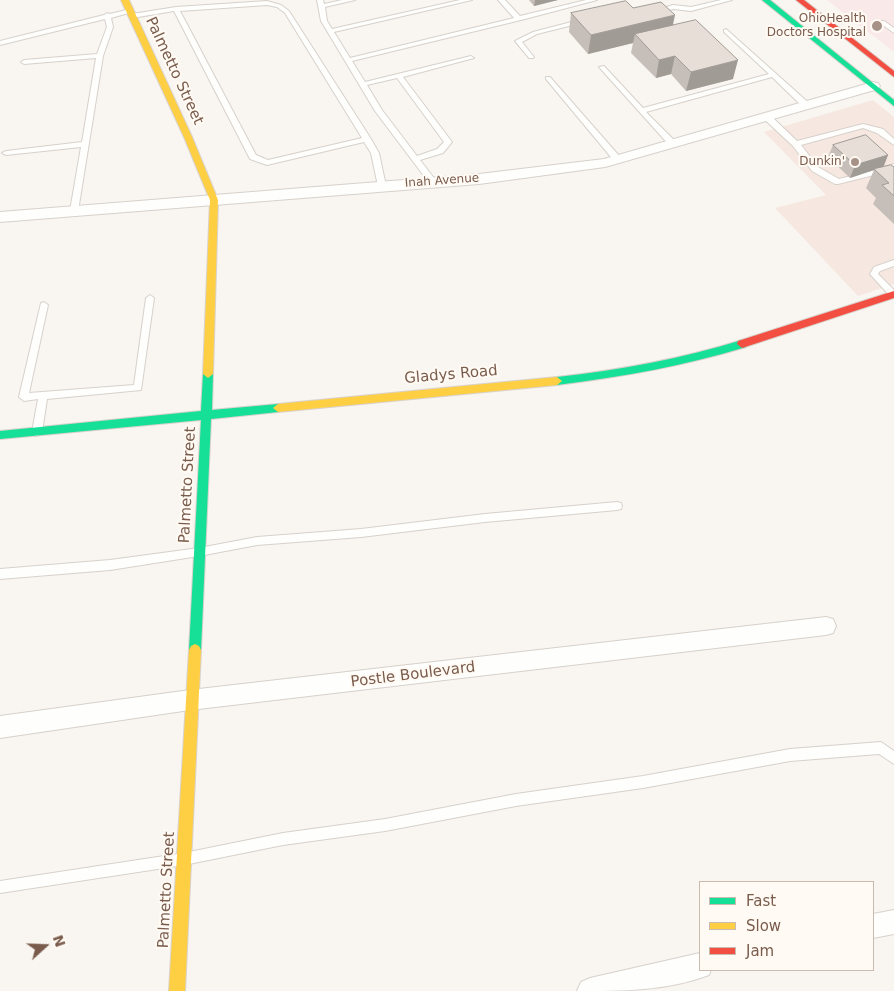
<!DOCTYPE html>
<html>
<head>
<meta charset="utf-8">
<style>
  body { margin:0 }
  #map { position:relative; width:894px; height:991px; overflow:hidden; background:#f9f5f0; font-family:"DejaVu Sans",sans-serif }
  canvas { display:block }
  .legend { position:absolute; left:699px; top:881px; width:175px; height:90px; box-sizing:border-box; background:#fffaf3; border:1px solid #cabbb1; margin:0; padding:6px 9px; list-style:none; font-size:15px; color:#7a5c4d }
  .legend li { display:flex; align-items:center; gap:10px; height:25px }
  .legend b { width:25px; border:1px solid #cabbb1 }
  .north { position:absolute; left:20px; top:921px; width:50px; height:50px; -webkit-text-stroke:4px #fffaf3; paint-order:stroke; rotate:70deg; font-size:14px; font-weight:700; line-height:20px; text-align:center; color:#7a5c4d }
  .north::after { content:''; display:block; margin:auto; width:18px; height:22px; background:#7a5c4d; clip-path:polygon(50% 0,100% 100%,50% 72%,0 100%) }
</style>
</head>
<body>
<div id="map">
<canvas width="894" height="991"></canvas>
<ul class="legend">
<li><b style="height:6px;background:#16e098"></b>Fast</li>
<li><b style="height:6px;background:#ffcf43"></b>Slow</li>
<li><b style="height:6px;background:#f24e42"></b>Jam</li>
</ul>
<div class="north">N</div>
</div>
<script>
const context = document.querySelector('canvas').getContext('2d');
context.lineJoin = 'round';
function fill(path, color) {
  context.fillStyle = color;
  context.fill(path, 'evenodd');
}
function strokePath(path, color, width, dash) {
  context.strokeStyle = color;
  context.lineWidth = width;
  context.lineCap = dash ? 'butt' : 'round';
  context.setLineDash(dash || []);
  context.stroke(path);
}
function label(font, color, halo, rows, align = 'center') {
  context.font = font + ' "DejaVu Sans",sans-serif';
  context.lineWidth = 4;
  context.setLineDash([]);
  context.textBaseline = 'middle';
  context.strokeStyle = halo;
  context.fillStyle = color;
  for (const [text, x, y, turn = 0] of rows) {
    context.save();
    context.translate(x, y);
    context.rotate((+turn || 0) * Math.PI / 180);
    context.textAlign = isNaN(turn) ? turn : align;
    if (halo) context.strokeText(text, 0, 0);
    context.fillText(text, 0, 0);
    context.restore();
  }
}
fill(new Path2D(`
  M873,100l21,17v167l-36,12 -83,-88 51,-13 -62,-63z`), '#f6e8e1');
fill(new Path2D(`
  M827,0h67v52z`), '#fae9e9');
const lane = new Path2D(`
  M317,0h6l1,4 18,-4h13l-30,7 2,14 5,8 128,-29h12l-138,32 16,26 164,-40 -16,-18h7l15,16 66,-16h11l-76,20 -169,41 13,21 106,-26 3,2 -71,19 49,65 -9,11 -23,7 17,22 -4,2h-3l-55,-73 -54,-90zM397,78l47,64 -7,7 -20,7 -35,-46 -15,-25z
  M721,0h11l-41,11 -18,-2 -17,4 -3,-2 20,-6 18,2z
  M267,1l14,4 8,6 82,128 8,14 7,33 -1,2h-3l-4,-2 -7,-33 -7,-11 -97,23 -17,-6 -76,-148 -42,7 -3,-2 3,-2 44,-7zM267,5l10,2 8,6 77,125 -94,22 -12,-5 -76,-144z
  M130,9l2,1v2l-21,6 2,9 -10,29 -25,155 -1,2h-6l-1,-2 11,-64 -75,8 -4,-2 4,-2 76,-9 14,-84 -72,6 -3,-2 3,-2 73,-6 10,-27 -2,-8 -105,26v-4l104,-26 3,-2 3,1z
  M583,19l3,2 -1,1 -48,12 -15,8 12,15 -1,1h-4l-14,-17 18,-9z
  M880,21h4l10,7v5l-14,-10z
  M726,29l84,75v4h-6l-32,-31 -126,35 30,30v4h-6l-71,-79 5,-1 39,42 126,-34 -45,-42v-2z
  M546,77h4l71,81v4h-6l-69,-83z
  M764,115h6l27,26 66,-17 20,5 11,10v6l-17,-12 -14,-5 -62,17 17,22 21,12 48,-12 7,-3v6l-56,14h-3l-23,-13 -19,-25 -29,-27z
  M894,260v6l-14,5 -2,3 16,16 -1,7 -3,-1 -20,-22 4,-7z
  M150,295l4,3 -13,92 -94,9 -5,33 -5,4 -3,-1 -2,-3 6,-33 -14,2 -5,-4 22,-94 3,-1 4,3 -19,88 105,-8 12,-87z
  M617,502l4,1 1,3 -1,3 -4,1 -132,12 -124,15 -104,8 -58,11 -89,14 -110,9v-10l110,-9 89,-12 58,-11 104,-8 124,-15z
  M881,742l13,9v13l-15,-10 -89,7 -147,27 -127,18 -131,25 -102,14 -99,20 -184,28v-12l184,-28 99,-20 102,-14 131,-25 127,-18 147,-27z`);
const street = new Path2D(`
  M873,82l5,1 2,3 -2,3 -273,78 -126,17 -479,38v-10l479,-38 125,-15z
  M826,617l7,2 3,7 -3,7 -7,2 -636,75 -190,28v-22l190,-26z
  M894,910v24l-21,4v-24z
  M700,953v17h11l-2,5c-42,16 -87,16 -132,16l4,-9 9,-4z`);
const fast = new Path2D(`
  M762,0h8l124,100v6z
  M742,340l4,1 1,3 -1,3c-62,19 -125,30 -189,38l-5,-4 5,-4c63,-7 124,-18 185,-37z
  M208,370l5,4 -1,36 66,-6 5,4 -5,4 -67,7 -10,231 -2,4 -4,2 -4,-2 -2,-4 12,-230 -201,19v-8l201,-20 2,-37z`);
const slow = new Path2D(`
  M121,0h8l63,137 26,63 -5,174 -5,4 -5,-4 7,-174 -26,-63z
  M557,377l5,4 -5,4 -279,27 -5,-4 5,-4z
  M195,644l4,2 2,4 -16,341h-16l20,-341 2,-4z`);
const jam = new Path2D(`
  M796,0h8l90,71v6z
  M894,291v7l-152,50 -5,-4 1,-3z`);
strokePath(lane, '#d7d1cb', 2);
strokePath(street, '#d7d1cb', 2);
strokePath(fast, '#d9d2cb', 2);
strokePath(slow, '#d9d2cb', 2);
strokePath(jam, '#d9d2cb', 2);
fill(lane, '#fefefd');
fill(street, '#fefefd');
fill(fast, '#16e098');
fill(slow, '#ffcf43');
fill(jam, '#f24e42');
fill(new Path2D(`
  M529,0h29l-24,6z
  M571,13l102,12 60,54 -47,12 -15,-17 -15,4 -25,-25 2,-10 -45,11 -19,-22z
  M833,145l55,10 -5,12h11v57l-21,-20 3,-6 -10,-10 8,-18 -24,8 -22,-21z`), '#c6bfb9');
fill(new Path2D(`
  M535,0h23l-24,6z
  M675,15l-4,19h-36l-2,9 -45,11 3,-19z
  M675,56l-4,18 -15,4 3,-18z
  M738,60l-5,19 -47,12 5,-19z
  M888,155l-5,13 -9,1v1l-24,8 5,-13z`), '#a19b96');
const building = new Path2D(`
  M626,1l7,7 28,-6 14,13 -84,20 -20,-22z
  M696,20l42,40 -47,12 -16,-16 -16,4 -24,-26z
  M866,135l22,20 -33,10 -22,-20z
  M891,165l3,2v29l-12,-11 7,-2 -15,-14z`);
fill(building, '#e6ded7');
strokePath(building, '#a19b96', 1);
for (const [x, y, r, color] of [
  [877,26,6,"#a69286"],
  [855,162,5,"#a69286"]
]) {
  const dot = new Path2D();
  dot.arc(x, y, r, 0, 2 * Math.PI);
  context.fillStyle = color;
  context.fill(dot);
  strokePath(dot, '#fffaf3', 2);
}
label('12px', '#7a5c4d', '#fffaf3', [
  ["OhioHealth",866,19],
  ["Doctors Hospital",866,33],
  ["Dunkin'",845,162]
], 'right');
label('12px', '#7a5c4d', '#fffaf3', [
  ["Inah Avenue",442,181,-4]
]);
label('15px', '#7a5c4d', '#fffaf3', [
  ["Palmetto Street",174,71,65],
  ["Gladys Road",451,375,-5],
  ["Palmetto Street",188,485,-87],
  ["Postle Boulevard",413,675,-7],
  ["Palmetto Street",167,890,-87]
]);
</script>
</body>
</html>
